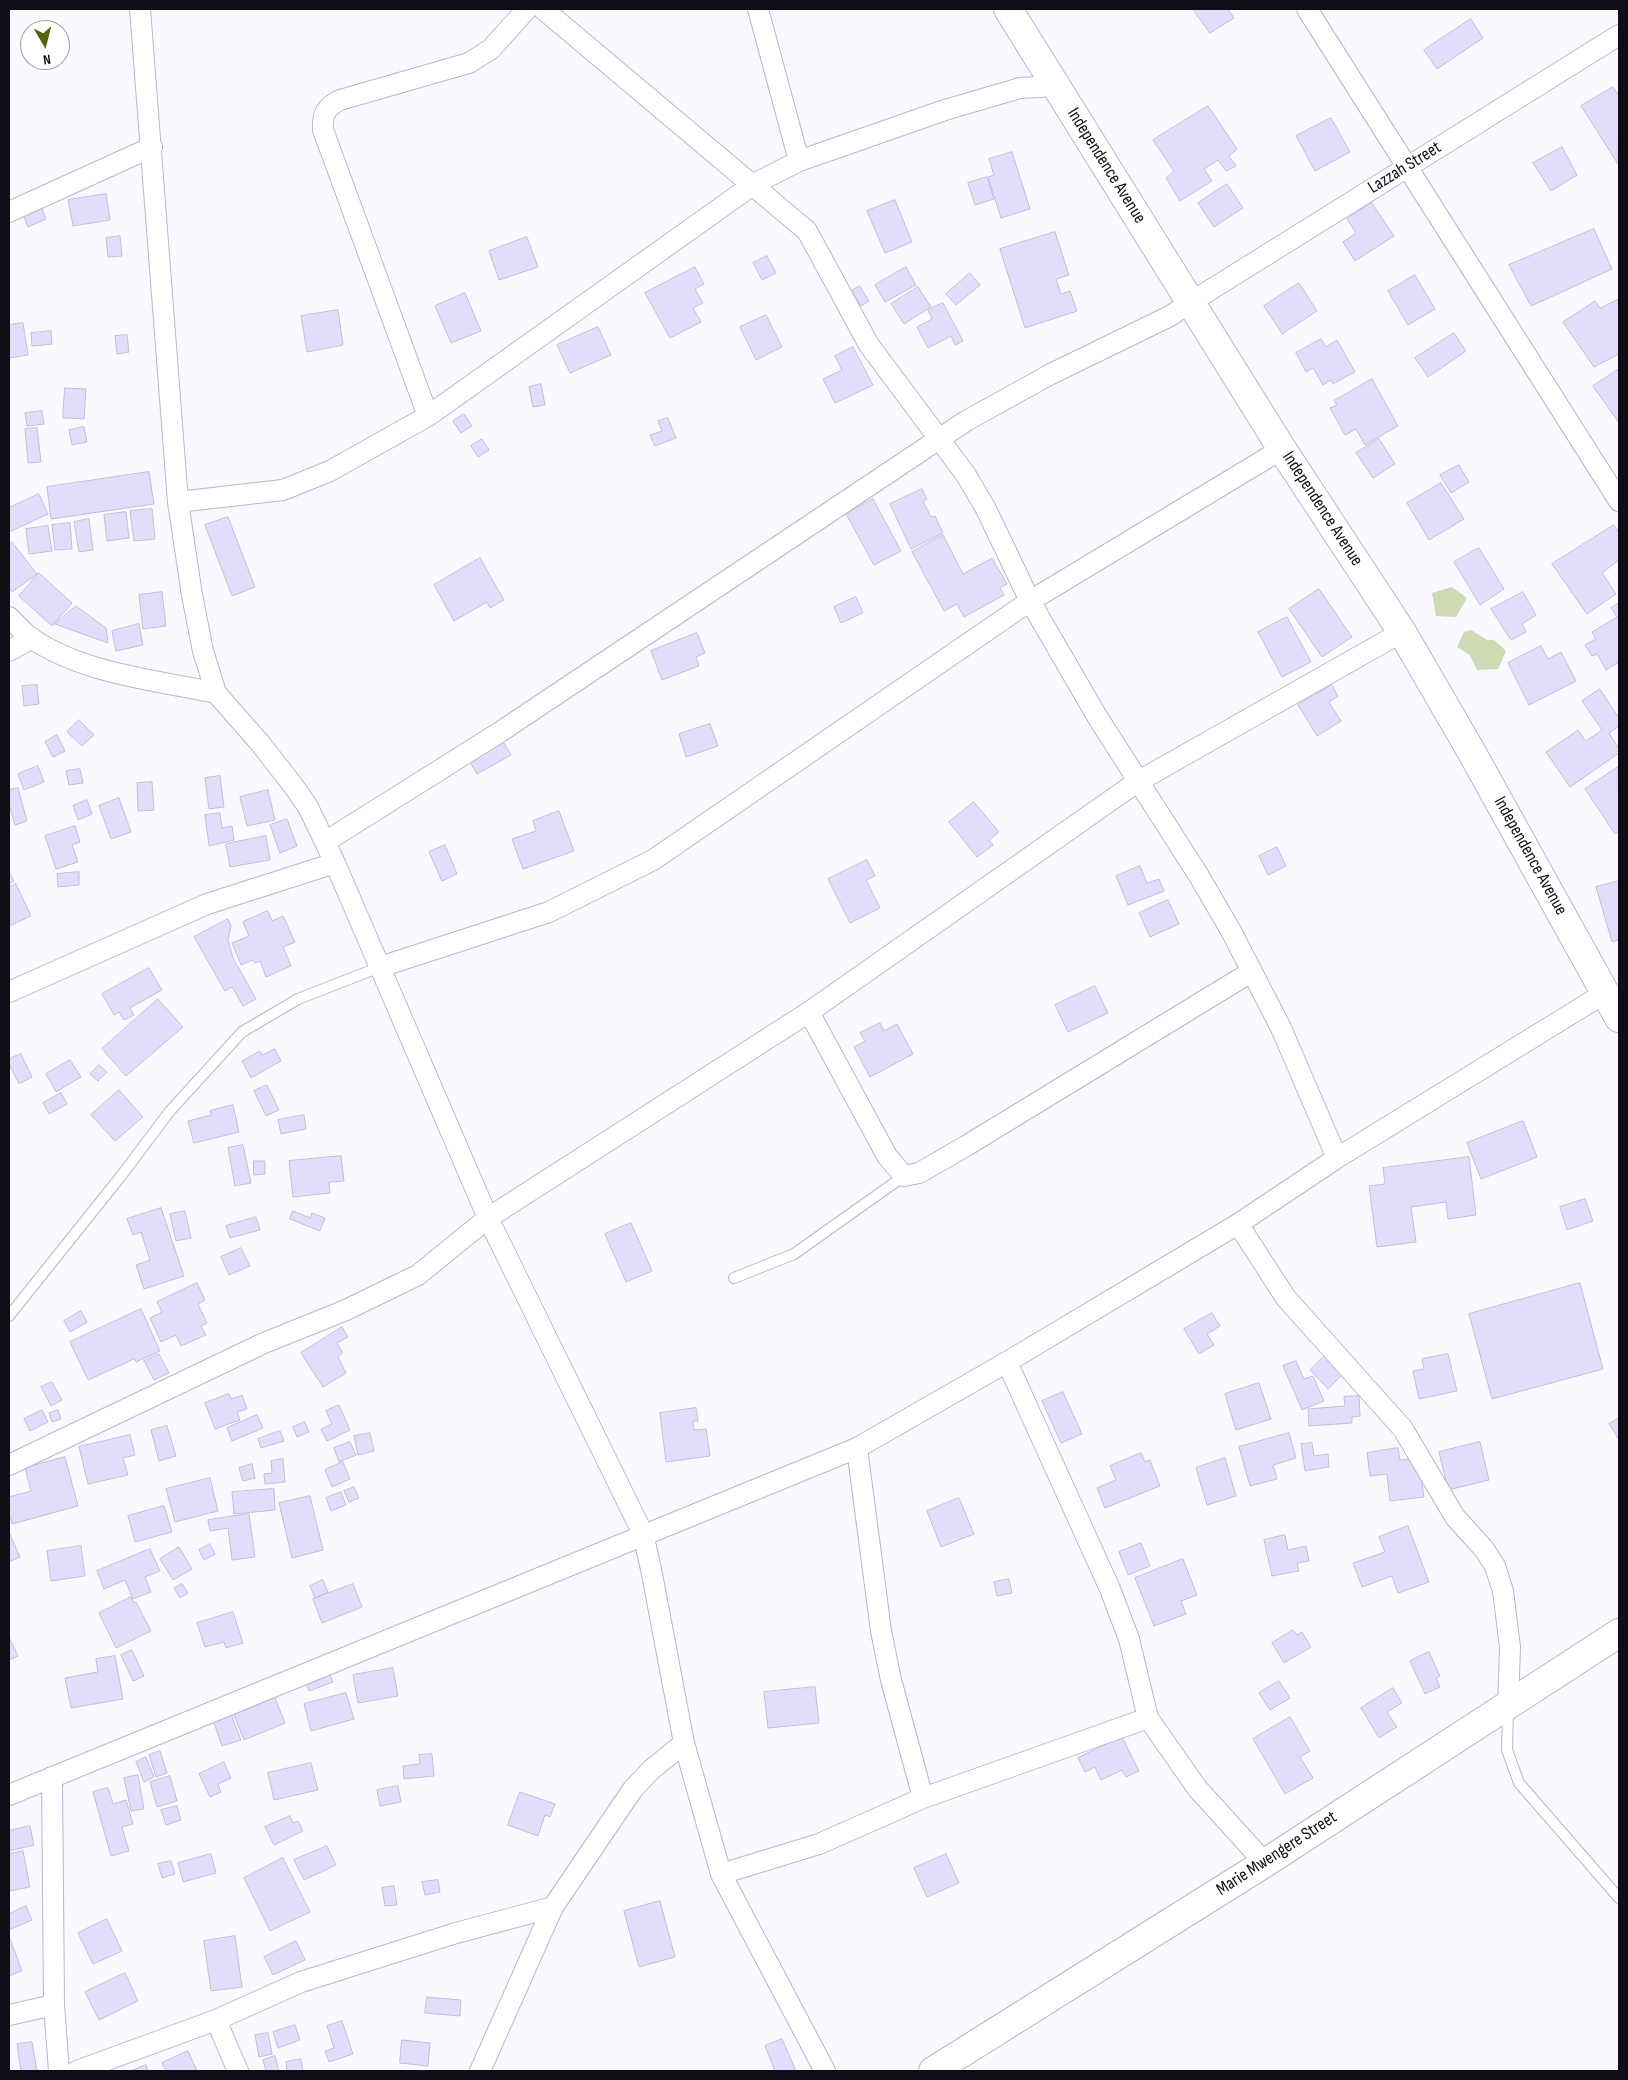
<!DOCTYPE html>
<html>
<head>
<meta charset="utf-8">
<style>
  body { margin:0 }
  #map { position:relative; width:1628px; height:2080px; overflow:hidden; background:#faf9ff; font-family:"Sofia Sans Condensed",sans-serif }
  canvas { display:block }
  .frame { position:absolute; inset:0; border:10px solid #0f0d16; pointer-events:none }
  .north { position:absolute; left:20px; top:20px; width:50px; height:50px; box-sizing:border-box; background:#fff; border:1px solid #9f9ea2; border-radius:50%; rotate:172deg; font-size:14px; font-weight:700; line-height:20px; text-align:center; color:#0f0d16 }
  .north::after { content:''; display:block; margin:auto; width:18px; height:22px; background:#516511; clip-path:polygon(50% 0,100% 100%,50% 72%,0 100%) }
</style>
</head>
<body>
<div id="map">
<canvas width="1628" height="2080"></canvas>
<div class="frame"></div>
<div class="north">N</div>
</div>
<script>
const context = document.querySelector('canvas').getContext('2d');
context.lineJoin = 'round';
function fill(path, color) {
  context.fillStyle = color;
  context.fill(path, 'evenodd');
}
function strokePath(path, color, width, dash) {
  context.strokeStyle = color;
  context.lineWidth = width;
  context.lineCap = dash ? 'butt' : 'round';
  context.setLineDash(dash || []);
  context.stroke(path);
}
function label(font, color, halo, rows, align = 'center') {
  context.font = font + ' "Sofia Sans Condensed",sans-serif';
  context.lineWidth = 4;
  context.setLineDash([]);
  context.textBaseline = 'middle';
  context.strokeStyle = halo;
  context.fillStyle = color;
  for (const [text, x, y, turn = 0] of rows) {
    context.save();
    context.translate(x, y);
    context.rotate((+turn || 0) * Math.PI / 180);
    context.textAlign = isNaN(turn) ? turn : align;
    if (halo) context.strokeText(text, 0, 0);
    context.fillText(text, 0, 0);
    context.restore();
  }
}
fill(new Path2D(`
  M1452,587l15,11 -11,19 -20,-1 -4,-23z
  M1471,630l16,10h7l12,11 -8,18 -21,1 -7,-15 -13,-8 7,-15z`), '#cddab4');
const building = new Path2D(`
  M1193,9h35l6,9 -24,15z
  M1471,19l12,19 -46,31 -13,-19z
  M1613,87l6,9 -1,68 -37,-58z
  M1208,106l29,43 -8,7 7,10 -10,5 -8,-11 -14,9 8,12 -32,20 -14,-23 8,-7 -21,-31z
  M1331,118l19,34 -35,19 -19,-35z
  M1562,147l15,28 -26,16 -18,-28z
  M1012,152l18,57 -29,9 -13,-41 6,-2 -5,-16z
  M987,177l7,22 -19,6 -7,-22z
  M1227,184l16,24 -29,19 -16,-24z
  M106,194l4,26 -37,6 -5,-26z
  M895,200l17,42 -27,11 -18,-42z
  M1372,203l22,33 -39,25 -12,-19 13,-9 -9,-14z
  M41,206l5,13 -18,8 -5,-13z
  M1594,229l18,40 -81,37 -22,-41z
  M1055,232l14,43 -13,4 5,15 9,-3 7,20 -52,17 -25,-79z
  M120,236l2,20 -14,1 -2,-19z
  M527,237l11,30 -39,13 -10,-29z
  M767,256l9,17 -14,7 -9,-17z
  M695,267l9,17 -9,5 8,14 -10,5 8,14 -31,16 -25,-45z
  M906,267l10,18 -31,17 -10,-17z
  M970,273l10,12 -24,20 -10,-11z
  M1415,275l20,34 -27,16 -20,-34z
  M1299,283l18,28 -35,23 -18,-28z
  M860,286l9,15 -8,5 -10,-15z
  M918,287l13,20 -27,17 -13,-20z
  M465,293l16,38 -30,12 -16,-37z
  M1619,299v55l-25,13 -31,-45 32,-21 5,7z
  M943,303l20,38 -8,4 -4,-9 -23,12 -11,-21 15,-8 -4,-9z
  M338,310l5,35 -36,7 -6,-36z
  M766,315l16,32 -26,13 -16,-33z
  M23,323l5,32 -19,3v-33z
  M598,327l13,28 -41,18 -13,-28z
  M51,331l1,13 -20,2 -1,-13z
  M1454,333l12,18 -38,26 -13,-19z
  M127,335l2,17 -12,2 -2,-18z
  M1321,339l5,8 11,-7 18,32 -22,12 -2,-4 -8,5 -10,-17 -7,4 -10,-19z
  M853,347l20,38 -38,18 -12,-24 19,-9 -7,-14z
  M1619,369v54l-26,-37z
  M1372,379l26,47 -33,19 -9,-16 -11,6 -15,-27 7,-3 -3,-4z
  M541,384l4,21 -12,2 -4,-20z
  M65,388l21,1 -2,30 -21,-1z
  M42,411l2,13 -17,2 -2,-13z
  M464,414l8,12 -11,7 -8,-12z
  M668,418l8,20 -21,8 -5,-11 12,-4 -4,-10z
  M84,427l3,15 -15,3 -3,-15z
  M37,428l4,34 -13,1 -3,-34z
  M482,439l7,11 -11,7 -7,-11z
  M1379,439l16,25 -22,14 -17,-25z
  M1459,465l10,17 -18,11 -11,-18z
  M149,472l5,32 -103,15 -4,-32z
  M1441,483l23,36 -35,21 -22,-37z
  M922,489l5,10 -4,2 8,16 4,-1 8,17 -32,16 -21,-45z
  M39,494l9,20 -39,18v-24z
  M873,499l28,52 -27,14 -28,-51z
  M152,509l3,30 -21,2 -4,-30z
  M126,512l3,26 -22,3 -3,-26z
  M228,517l27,70 -23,9 -27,-71z
  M89,519l4,31 -14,2 -5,-30z
  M70,523l2,26 -17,1 -3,-25z
  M1614,525l5,8v27l-17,13 14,21 -29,20 -35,-50z
  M48,526l4,25 -23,3 -3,-25z
  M943,535l20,39 29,-16 15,26 -7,4 4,7 -40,22 -7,-13 -13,7 -32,-59z
  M12,542l25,32 -25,18 -3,-5v-43z
  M1479,548l25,41 -24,16 -26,-43z
  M480,558l24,42 -14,8 -3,-6 -33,19 -20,-36z
  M39,573l33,30 -20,23 -33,-30z
  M1319,589l33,48 -30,20 -33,-48z
  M162,592l4,34 -23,3 -4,-34z
  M1523,592l13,23 -14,9 4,8 -15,8 -20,-31z
  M856,597l7,16 -22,10 -7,-16z
  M1619,603v59l-13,8 -9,-16 -5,2 -7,-11 11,-6 -4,-7 25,-15 -6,-9z
  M76,606l30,22 2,15 -53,-19z
  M1287,617l24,45 -29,15 -24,-45z
  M139,624l4,21 -27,6 -4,-20z
  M697,633l8,20 -9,4 3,9 -37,14 -11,-29z
  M1541,646l7,13 13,-7 15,29 -47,24 -21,-42z
  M37,685l2,19 -15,2 -2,-20z
  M1332,685l6,11 -9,6 12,19 -24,15 -19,-31z
  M1600,689l19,29v8l-10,7 10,16v4l-49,34 -24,-35 32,-22 8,11 16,-11 -20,-29z
  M79,720l15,15 -12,11 -15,-14z
  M710,724l8,22 -32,11 -7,-23z
  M57,735l8,16 -12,6 -8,-15z
  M501,738l10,17 -34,19 -10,-17z
  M38,766l6,16 -20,8 -6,-16z
  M1618,767l1,64 -4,3 -30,-45z
  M80,769l3,14 -14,2 -3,-14z
  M220,776l4,31 -15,2 -4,-31z
  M152,782l2,28 -16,1 -1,-28z
  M18,788l9,33 -12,4 -6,-21v-14z
  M268,790l7,30 -28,6 -7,-29z
  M119,798l12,34 -20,7 -12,-33z
  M87,800l5,14 -14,6 -5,-14z
  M974,802l25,30 -10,8 4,5 -16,12 -28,-35z
  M559,811l15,40 -51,18 -11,-30 24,-8 -3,-10z
  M220,813l2,15 10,-2 2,14 -25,6 -4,-31z
  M287,819l10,27 -17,7 -10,-28z
  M75,826l5,16 -8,3 6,17 -22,7 -11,-33z
  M266,836l4,24 -40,7 -4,-23z
  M445,845l12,29 -15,7 -13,-29z
  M1277,847l9,19 -18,9 -9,-19z
  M867,860l8,16 -9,4 14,28 -30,15 -22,-44z
  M1140,866l7,17 12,-4 5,12 -36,14 -12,-29z
  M9,872l5,9 -5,3z
  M79,872v13l-21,2 -1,-13z
  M1619,881v59l-7,2 -16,-55z
  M16,884l15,32 -22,10v-39z
  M1168,900l11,24 -29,13 -11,-24z
  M268,911l4,10 11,-5 12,26 -12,5 8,19 -25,11 -6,-16 -5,2 -2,-3 -12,5 -9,-22 17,-7 -6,-14z
  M228,919l3,7 -3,14 5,18 23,41 -13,7 -11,-19 -7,4 -31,-54z
  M149,968l13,22 -32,18 4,7 -10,5 -5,-8 -5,3 -12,-21z
  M1095,986l13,27 -40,19 -13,-27z
  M158,999l25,28 -57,49 -24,-27z
  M880,1023l4,8 13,-7 16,30 -43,23 -16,-30 11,-6 -5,-8z
  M275,1049l6,12 -30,17 -9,-17 18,-10 2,4z
  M21,1054l11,23 -13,7 -10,-20v-5z
  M70,1060l11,17 -25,15 -10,-18z
  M99,1065l8,7 -9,9 -8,-7z
  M267,1085l12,25 -13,6 -12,-25z
  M119,1090l24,27 -28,24 -24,-26z
  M61,1093l6,11 -18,10 -6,-11z
  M233,1105l6,27 -45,11 -6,-22 23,-6 -1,-4z
  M304,1115l2,14 -25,5 -3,-14z
  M1523,1121l14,36 -56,22 -14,-36z
  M243,1145l8,38 -16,3 -7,-38z
  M341,1156l3,25 -15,1 1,11 -37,4 -4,-36z
  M1469,1157l7,58 -28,4 -2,-17 -35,5 5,35 -39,5 -8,-61 16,-2 -2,-16z
  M254,1161h11v13l-11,1z
  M1585,1199l8,22 -26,9 -7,-23z
  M161,1208l23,68 -40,13 -8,-24 14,-5 -9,-28 -8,3 -6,-16z
  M185,1211l6,27 -15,3 -6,-27z
  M293,1211l17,7 2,-5 13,5 -5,13 -30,-12z
  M256,1217l4,13 -30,8 -4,-12z
  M631,1223l21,48 -26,11 -21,-48z
  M241,1248l9,18 -21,9 -8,-18z
  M197,1283l8,17 -7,4 9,19 -6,3 5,9 -25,11 -5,-11 -15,7 -11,-24 12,-6 -5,-10z
  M1580,1283l23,86 -111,30 -23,-85z
  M141,1309l19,42 -24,11 -2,-3 -46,21 -18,-38z
  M81,1311l6,11 -17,10 -6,-11z
  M1212,1313l8,13 -13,8 7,11 -15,9 -15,-25z
  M342,1327l6,10 -11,6 6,10 -5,4 8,16 -23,14 -22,-34z
  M159,1354l10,19 -15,7 -10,-19z
  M1327,1354l17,19 -16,16 -18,-19z
  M1448,1354l9,37 -38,8 -6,-28 11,-2 -2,-10z
  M1296,1361l8,18 9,-3 11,25 -22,9 -19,-44z
  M52,1382l10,18 -11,6 -10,-19z
  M1259,1383l12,36 -35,11 -11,-36z
  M1063,1392l19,42 -21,9 -19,-42z
  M229,1394l2,5 11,-4 5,14 -10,3 3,8 -25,9 -10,-26z
  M1359,1396l1,20 -8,1v6l-43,3 -1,-17 37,-3 -1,-9z
  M339,1405l11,25 -23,11 -6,-12 11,-5 -6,-13z
  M696,1408l2,13h-5l1,9 12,-1 4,27 -44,6 -6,-49z
  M42,1410l6,12 -18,9 -6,-12z
  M58,1410l3,9 -9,3 -3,-9z
  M257,1415l6,13 -31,13 -5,-13z
  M1619,1418v22l-10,-16z
  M305,1422l4,10 -12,5 -4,-10z
  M167,1426l9,30 -17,5 -8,-31z
  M280,1431l4,10 -23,7 -3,-9z
  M370,1433l4,18 -16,4 -4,-19z
  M1289,1433l7,25 -23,7 4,14 -27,7 -11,-39z
  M130,1435l5,20 -12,3 5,17 -40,9 -9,-37z
  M350,1442l6,13 -17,7 -5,-14z
  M1480,1442l9,38 -41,10 -9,-38z
  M1312,1443l2,13 14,-2 1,13 -24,4 -4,-27z
  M1398,1448l2,12 18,-2 6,39 -34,4 -3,-27 -17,2 -3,-23z
  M1141,1453l4,9 5,-2 10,26 -55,22 -8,-20 19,-8 -6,-14z
  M65,1457l13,49 -66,18 -3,-12v-15l22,-6 -6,-23z
  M1225,1458l11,38 -29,9 -11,-37z
  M283,1459l2,23 -20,2 -1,-10 8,-1 -1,-12z
  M343,1462l7,17 -18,8 -7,-17z
  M252,1464l3,14 -12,3 -4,-13z
  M210,1478l8,33 -43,11 -9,-33z
  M354,1487l5,11 -10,4 -5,-11z
  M274,1489l1,21 -41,4 -2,-22z
  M341,1492l5,13 -15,6 -5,-13z
  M310,1496l13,54 -31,8 -13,-55z
  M959,1498l15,36 -33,13 -14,-36z
  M164,1506l8,26 -37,10 -7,-26z
  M249,1514l6,43 -23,3 -4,-32 -18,3 -2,-11z
  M1408,1526l21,56 -31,11 -6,-17 -30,11 -9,-24 32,-11 -6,-15z
  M9,1532l11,25 -11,5z
  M1285,1535l3,15 18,-4 3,15 -12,2 2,8 -27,5 -8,-36z
  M1141,1543l9,23 -22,9 -9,-23z
  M210,1544l5,10 -11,6 -5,-10z
  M81,1546l4,30 -34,5 -4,-30z
  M179,1547l13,22 -19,11 -13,-21z
  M150,1549l10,22 -15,6 6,15 -18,7 -8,-19 -21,9 -7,-18z
  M1183,1559l14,36 -16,6 5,13 -32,12 -19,-48z
  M1009,1579l3,14 -15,3 -3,-14z
  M323,1580l5,12 -13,6 -5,-12z
  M182,1584l6,9 -8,5 -6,-10z
  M353,1584l9,23 -40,16 -9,-24z
  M131,1597l3,6 2,-1 15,29 -35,17 -17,-35z
  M233,1612l10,31 -17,5 -2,-6 -19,5 -8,-24z
  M1293,1630l4,5 5,-3 9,15 -27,16 -12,-20z
  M9,1637l9,19 -9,4z
  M132,1650l12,26 -11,5 -12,-26z
  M1429,1652l11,24 -4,2 4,9 -15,7 -15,-33z
  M115,1656l8,43 -52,9 -6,-30 33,-6 -2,-13z
  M327,1667l6,15 -24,9 -6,-15z
  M393,1668l5,28 -40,7 -5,-28z
  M1279,1681l11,17 -20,12 -11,-17z
  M815,1687l4,36 -51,5 -4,-36z
  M1393,1688l9,15 -15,9 10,15 -18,11 -18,-30z
  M346,1693l8,26 -43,12 -7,-27z
  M275,1698l10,25 -41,17 -10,-25z
  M231,1714l10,26 -19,6 -9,-26z
  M1290,1717l20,34 -10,6 13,21 -28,16 -32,-55z
  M1122,1737l17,34 -13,6 -4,-7 -21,10 -6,-13 -10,5 -7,-14z
  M160,1751l7,22 -11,4 -7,-22z
  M432,1754l2,22 -30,3 -1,-13 17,-2 -1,-9z
  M146,1757l8,20 -10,5 -8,-20z
  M224,1762l7,16 -13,6 3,8 -11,5 -11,-23z
  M311,1763l7,27 -44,10 -6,-27z
  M138,1775l6,34 -13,2 -7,-33z
  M170,1776l7,25 -20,6 -7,-25z
  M398,1786l3,16 -21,4 -3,-16z
  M108,1788l5,16 13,-4 7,24 -11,3 7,24 -18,5 -18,-64z
  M520,1792l35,12 -5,13 -5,-2 -7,21 -30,-11z
  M177,1806l4,14 -15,5 -5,-15z
  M290,1816l3,7 5,-2 5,10 -29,14 -9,-18z
  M30,1826l4,19 -25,6v-20z
  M327,1846l9,19 -32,15 -10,-20z
  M23,1851l7,36 -21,4v-37z
  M211,1854l5,19 -33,9 -5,-19z
  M946,1854l13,29 -32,14 -13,-29z
  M283,1858l27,54 -40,19 -26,-53z
  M171,1861l4,13 -13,4 -4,-14z
  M438,1880l2,12 -15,3 -3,-13z
  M394,1886l3,19 -12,1 -3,-18z
  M660,1901l15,56 -36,10 -15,-56z
  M26,1906l6,14 -23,10v-16z
  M107,1919l15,32 -29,13 -15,-31z
  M9,1936l13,35 -13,5z
  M235,1936l7,51 -31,4 -7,-50z
  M296,1941l9,19 -32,15 -9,-18z
  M125,1973l13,28 -39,19 -14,-28z
  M427,1997l34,3 -1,16 -35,-3z
  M342,2021l11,33 -24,8 -4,-11 9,-3 -7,-22z
  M295,2025l5,15 -22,8 -5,-16z
  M268,2033l4,21 -13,3 -4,-22z
  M782,2039l14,32h-21l-10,-25z
  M402,2040l28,3 -2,23 -28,-3z
  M32,2042l5,29h-16l-4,-27z
  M188,2051l9,20h-31l-4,-8z
  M275,2056l4,15h-13l-3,-11z
  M301,2059l2,12h-16l-1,-9z
  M146,2065l2,6h-17z`);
fill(building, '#e4dcfb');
strokePath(building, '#c3bdd7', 1);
const lane = new Path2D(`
  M734,1278l60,-24 110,-78
  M9,1316l112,-140 49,-65 72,-79 56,-33 82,-32
  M1508,1709l-1,41 12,33 100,115`);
const street = new Path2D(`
  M140,9l38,493 14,93 11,56 13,42 44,50 35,45 13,19 27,56 153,355 155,316 8,35 33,174 37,131 104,197
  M543,9l264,222 62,114 97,130 20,34 44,92 68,117 101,158 32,55 50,97 56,130
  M758,9l41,152
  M1307,9l312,492
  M9,212l143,-65
  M428,416l-105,-286c-1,-16 3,-23 17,-30l129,-37 22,-14 36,-40
  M178,502l105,-12 47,-19 98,-55 326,-232 45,-23 146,-51 75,-22 36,-2
  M9,617c7,7 14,15 22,21 53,36 124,42 185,55
  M9,651l23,-13
  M325,842l175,-110 466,-311 83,-46 121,-59 21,-14 428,-267
  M380,967l169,-55 104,-52 377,-259 252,-152
  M9,992l198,-88 128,-41
  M809,1012l78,144 17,20 15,-3 47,-27 285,-174
  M1238,1224l48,74 117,131 52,88 29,32 11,17 8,25 7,56 -2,59
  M1007,1362l103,227 19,50 19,79 49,70 68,75
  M857,1448l24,183 10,49 32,118
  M9,1465l255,-122 82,-33 72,-35 70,-57 321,-206 328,-230 265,-150
  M52,1777l2,228 5,66
  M9,1795l848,-347 150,-86 231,-138 99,-66 268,-165
  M721,1874l98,-30 104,-46 225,-80
  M9,2015l45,-10
  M216,2020l22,51
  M77,2071l139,-51 85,-38 155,-49 97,-26
  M480,2071l73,-164 80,-118 18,-19 33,-27`);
const secondary = new Path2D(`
  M1008,9l274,440 120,183 69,119 148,267
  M933,2071l332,-208 354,-230`);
strokePath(lane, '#bbb4ce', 12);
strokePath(street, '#bbb4ce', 22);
strokePath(secondary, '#bbb4ce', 30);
strokePath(lane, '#fff', 10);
strokePath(street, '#fff', 20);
strokePath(secondary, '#fff', 28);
label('18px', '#0f0d16', '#fff', [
  ["Independence Avenue",1106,166,58],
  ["Lazzah Street",1405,168,-32],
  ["Independence Avenue",1322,509,57],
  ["Independence Avenue",1530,856,61],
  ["Marie Mwengere Street",1277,1854,-33]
]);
</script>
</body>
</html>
